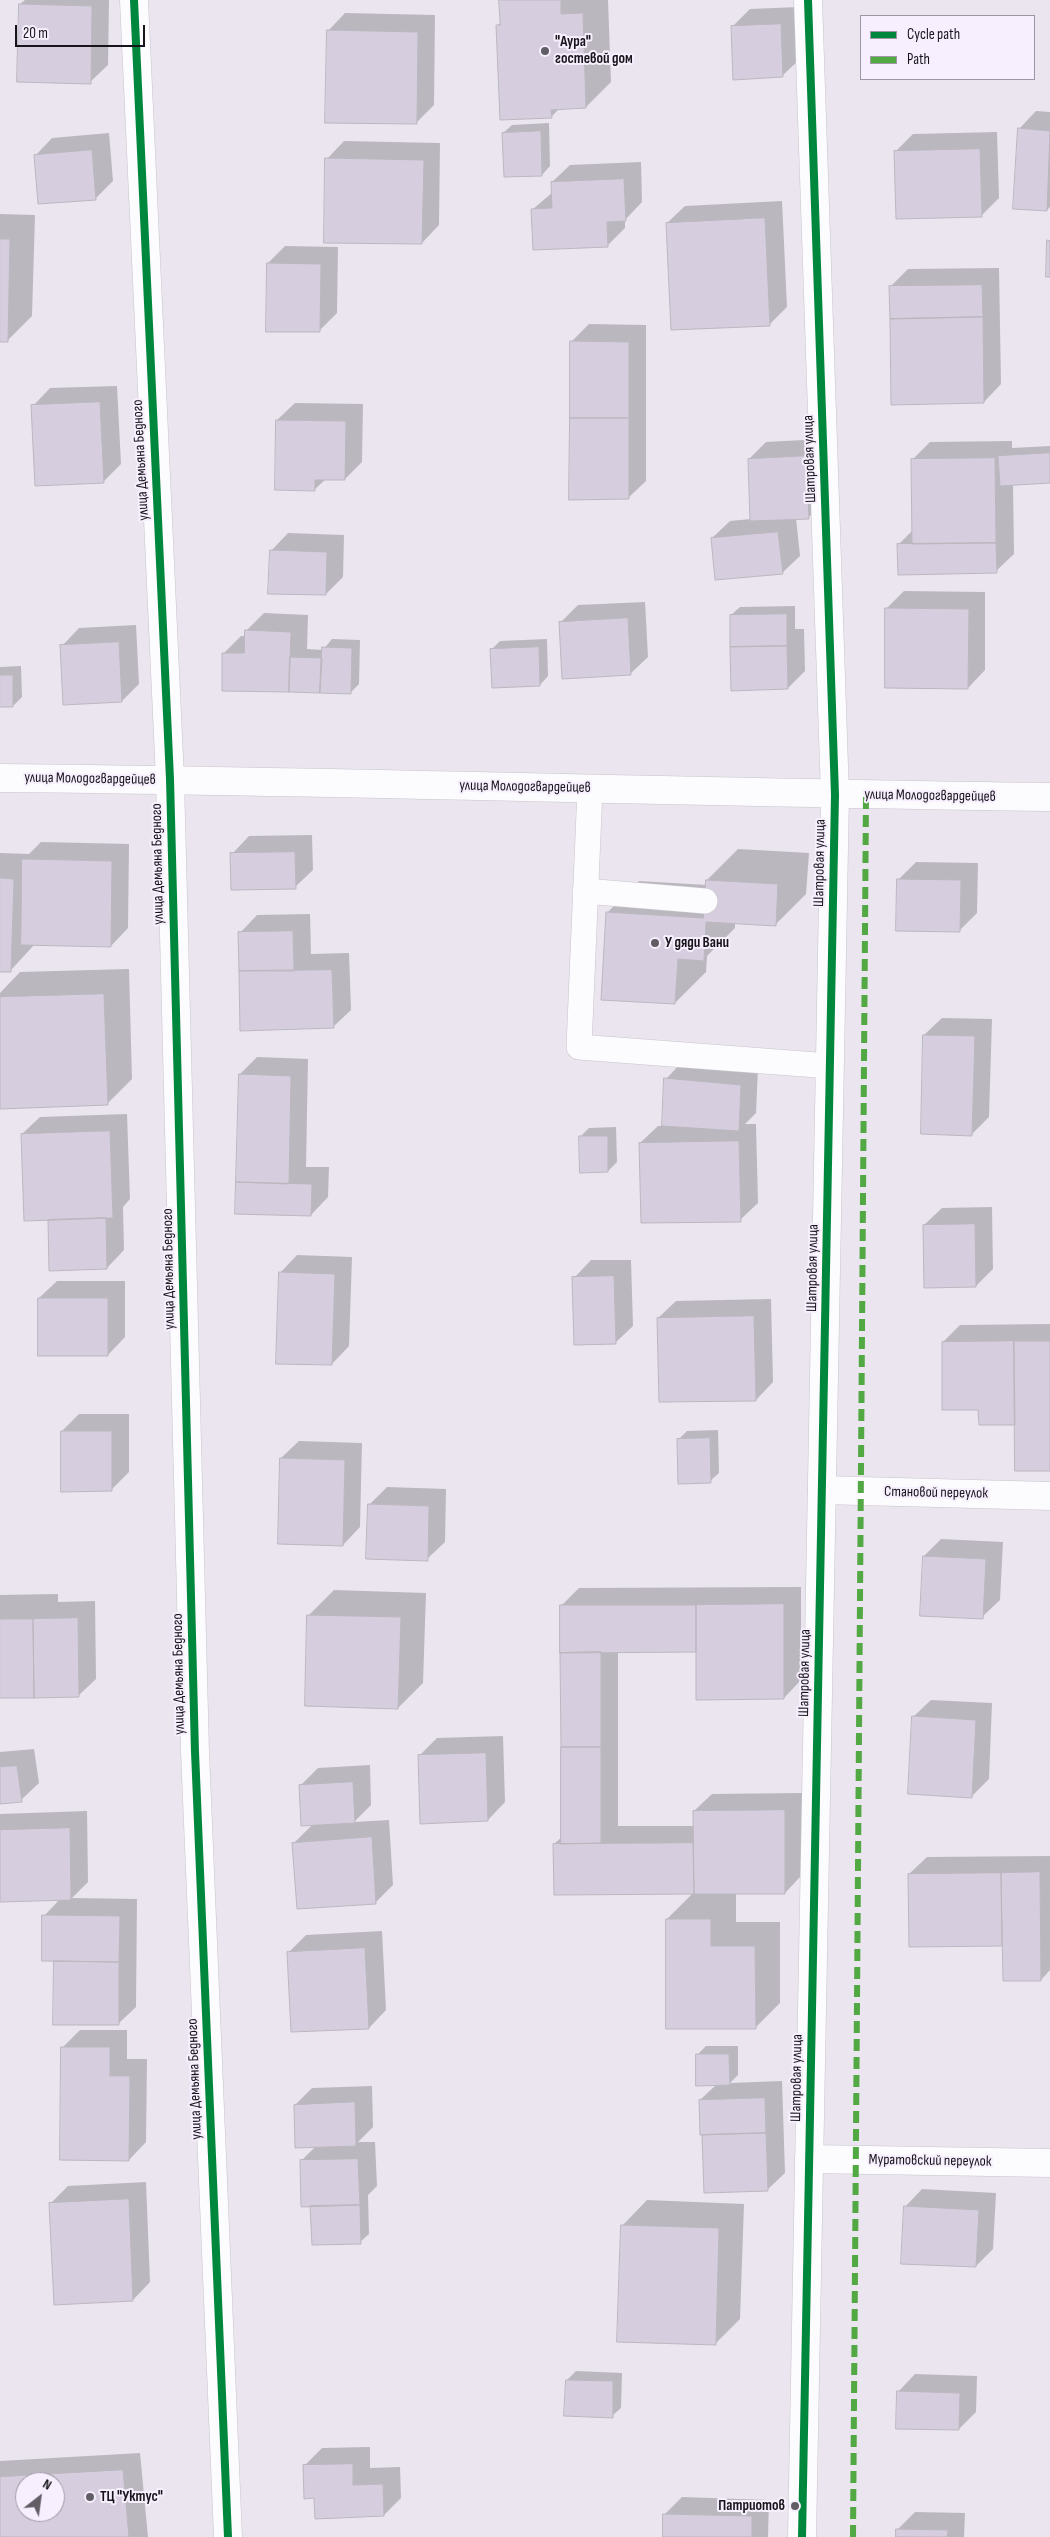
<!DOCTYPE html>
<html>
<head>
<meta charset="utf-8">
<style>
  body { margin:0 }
  #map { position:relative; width:1050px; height:2537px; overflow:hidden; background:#eae5ef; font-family:"Sofia Sans Condensed",sans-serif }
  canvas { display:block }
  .legend { position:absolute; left:860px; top:15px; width:175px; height:65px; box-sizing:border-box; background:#f7effe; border:1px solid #9d97a3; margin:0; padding:6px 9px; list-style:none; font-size:15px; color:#17141a }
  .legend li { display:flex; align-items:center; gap:10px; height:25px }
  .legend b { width:25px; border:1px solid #9d97a3 }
  .north { position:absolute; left:15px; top:2472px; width:50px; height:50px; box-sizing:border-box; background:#f7effe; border:1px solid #9d97a3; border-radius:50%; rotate:30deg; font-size:14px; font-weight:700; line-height:20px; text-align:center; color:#17141a }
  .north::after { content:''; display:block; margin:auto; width:18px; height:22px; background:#615d65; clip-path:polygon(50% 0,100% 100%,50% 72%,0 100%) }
  .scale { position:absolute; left:15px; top:25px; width:130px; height:22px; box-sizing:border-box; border:2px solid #17141a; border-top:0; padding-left:6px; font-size:15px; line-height:18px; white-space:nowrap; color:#17141a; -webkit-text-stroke:4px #f7effe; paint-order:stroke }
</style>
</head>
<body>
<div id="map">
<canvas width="1050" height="2537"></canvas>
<ul class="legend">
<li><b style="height:6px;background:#00873e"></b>Cycle path</li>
<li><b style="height:6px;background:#52a842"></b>Path</li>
</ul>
<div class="north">N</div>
<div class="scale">20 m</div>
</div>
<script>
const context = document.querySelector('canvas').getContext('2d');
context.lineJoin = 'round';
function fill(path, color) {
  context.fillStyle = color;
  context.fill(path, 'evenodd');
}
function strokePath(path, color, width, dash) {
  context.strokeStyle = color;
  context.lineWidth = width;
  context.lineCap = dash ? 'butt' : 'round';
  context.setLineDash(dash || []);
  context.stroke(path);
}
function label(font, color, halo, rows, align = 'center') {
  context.font = font + ' "Sofia Sans Condensed",sans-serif';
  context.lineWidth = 4;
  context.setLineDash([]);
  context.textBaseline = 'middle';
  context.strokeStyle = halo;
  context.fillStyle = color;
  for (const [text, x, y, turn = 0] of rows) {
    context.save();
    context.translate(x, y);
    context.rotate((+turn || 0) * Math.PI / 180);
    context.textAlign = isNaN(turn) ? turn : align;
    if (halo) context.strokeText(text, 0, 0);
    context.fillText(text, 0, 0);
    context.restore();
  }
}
fill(new Path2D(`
  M25,0h84l-1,65 -18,17 -70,-78z
  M500,0h108l3,82 -25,25 -26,1 -9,9 -54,-91 4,-4z
  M798,7l2,52 -18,17 -49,-50 17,-17z
  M345,13l90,2 -1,90 -18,18 -88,-92z
  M1036,111l14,1v95l-3,3 -28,-81z
  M549,123l1,43 -8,9 -39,-42 9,-8z
  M997,132l2,66 -18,18 -85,-65 17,-17z
  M109,133l4,48 -18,18 -60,-43 17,-18z
  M344,141l96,2 -1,82 -17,18 -95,-84z
  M641,162l1,40 -17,18v8l-18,18 -74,-37 20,-17 -1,-10 18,-17z
  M782,201l5,106 -17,17 -103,-101 18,-17z
  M0,214l35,1 -3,101 -25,25h-7z
  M285,246l53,1 -1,66 -18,18 -51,-68z
  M999,268l2,116 -17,18 -93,-116 17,-17z
  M589,324l57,1v156l-18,17 -57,-156z
  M117,386l4,78 -18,18 -70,-76 17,-18z
  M295,403l68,1 -1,58 -17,17h-19l-11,10 -38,-69z
  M823,439l3,61 -17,17 -13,1 4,38 -18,17 -70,-35 18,-17 21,-2 -2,-60 17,-17z
  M1012,441v7l38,-2v36l-37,2 1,70 -18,17 -98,-26 15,-15 -1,-70 18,-18z
  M288,533l56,2 -1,42 -17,17 -55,-43z
  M904,591l81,1v78l-17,18 -82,-79z
  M645,602l3,55 -18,17 -70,-51 18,-18z
  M795,606v23h9l1,42 -17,17 -57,-73 9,-8z
  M264,613l44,2 -1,34 16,1 9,-11 28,1 -1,44 -9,9 -126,-40 17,-17h5v-5z
  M136,625l3,59 -17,17 -60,-55 17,-18z
  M547,639l1,37 -8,9 -49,-35 9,-9z
  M21,666l1,31 -9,9h-13v-39z
  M312,835l1,35 -18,17 -63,-33 17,-18z
  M41,842l88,2 -1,84 -17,18 -76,-2 -25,27h-10v-118l29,1z
  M738,849l71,4 -3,41 -31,31 -40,-3v6l-28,28 -1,16 -31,31 -67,-91 31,-31 68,4v-5z
  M916,862l62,1 -1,50 -18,18 -61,-51z
  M310,914l1,40 38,-1 2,57 -18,17 -93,-94 17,-18z
  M129,969l3,110 -25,25 -107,3v-114l20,-21z
  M942,1018l50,1 -3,98 -18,18 -47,-100z
  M257,1057l51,2 -2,108h23l-1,30 -17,18 -75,-2 4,-139z
  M683,1061l75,7 -2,45 -11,11h11l2,79 -18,17 -100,-77 18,-17h5l3,-47z
  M127,1114l3,85 -7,8 1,43 -17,18 -58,-49 -27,-85 18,-17z
  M616,1127l1,35 -9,9 -28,-34 9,-9z
  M992,1207l1,62 -17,17 -52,-61 18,-17z
  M297,1255l55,2 -3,89 -17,18 -52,-91z
  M591,1260h40l2,66 -18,17 -41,-65z
  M57,1281h68v56l-17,18 -69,-57z
  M771,1299l2,83 -17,18 -98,-82 18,-17z
  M1050,1324v146l-34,-46 -36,-15 -37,-67 17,-17z
  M79,1414h50v58l-18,18 -49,-59z
  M718,1430l1,43 -9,8 -32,-41 9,-9z
  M299,1441l63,2 -2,84 -17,18 -62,-87z
  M387,1487l59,2 -1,53 -18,17 -58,-54z
  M941,1539l62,3 -3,58 -18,17 -58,-61z
  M801,1587v93l-17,18 -87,-47h-79v175h76v-15l18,-17 90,-1v82l-17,18h-49v29h44v81l-25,25 -88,-109 26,-26 -139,-49 8,-7 -1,-231 18,-18z
  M334,1590l92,3 -3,90 -25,25 -89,-93z
  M58,1594v8l37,-1 1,78 -18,17 -78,1v-102z
  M931,1700l61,3 -3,76 -18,18 -58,-80z
  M503,1736l2,66 -17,18 -69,-64 18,-18z
  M34,1749l5,34 -18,17 -21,3v-51z
  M370,1765l1,40 -17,17 35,-2 4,65 -17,17 -82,-59 19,-19 -12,-39 17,-17z
  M87,1811l1,71 -16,16 65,1 -1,108 -18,17 -63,-64 -11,-44 16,-17 -60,2v-87z
  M1050,1856v114l-9,10 -37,-35 -94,1 -1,-72 18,-17z
  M382,1931l4,79 -17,18 -80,-76 17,-17z
  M80,2030h47v29h20l-1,83 -17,18 -66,-113z
  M706,2046h32v29l-8,8 52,-2 3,92 -18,17 -62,2 -5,-92 17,-16 -20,-29z
  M372,2086l1,41 -15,15h17l2,44 -9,9 1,39 -9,8 -48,-37 -11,-44 15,-15 -21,-41 17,-17z
  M146,2182l4,100 -17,18 -82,-97 17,-17z
  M922,2189l74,4 -3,56 -17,17 -71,-59z
  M647,2200l97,4 -4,115 -25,25 -93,-118z
  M576,2371l46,2 -1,35 -9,8 -45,-36z
  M915,2374l62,2 -1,36 -17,17 -61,-37z
  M370,2447v21l30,-1 1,31 -17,17 -69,-18 -11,-31 18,-18z
  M140,2453l8,84h-148v-76zM25,2482h30v30h-30z
  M682,2497l87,3 -1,37h-104l1,-23z
  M915,2512l50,1 -1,24h-66v-8z`), '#0003');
const building = new Path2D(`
  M499,0h62v14l22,-1 3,95 -35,2 1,8 -52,2 -4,-95h4z
  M19,4l73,2 -1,78 -74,-2z
  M781,24l2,53 -50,3 -2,-54z
  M327,30l91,2 -1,92 -92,-1z
  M1018,128l32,3 -3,80 -34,-2z
  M541,131l1,45 -38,1 -2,-44z
  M980,149l2,68 -86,2 -2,-68z
  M92,150l4,50 -58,4 -4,-49z
  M325,158l99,2 -2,84 -98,-1z
  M624,179l2,42 -19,1 1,25 -75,3 -2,-41 21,-1 -1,-26z
  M765,218l5,108 -99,4 -5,-107z
  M0,239h10l-2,103h-8z
  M1047,240l3,1v36h-4z
  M267,263l54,1 -1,68h-54z
  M982,285l1,32 -93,2 -1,-33z
  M983,317l1,86 -93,2 -1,-86z
  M570,341l59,1v76h-59z
  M100,402l4,81 -69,3 -4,-81z
  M570,418h59v81l-60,1z
  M276,420l70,1 -1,59h-30v11l-40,-1z
  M1050,453v30l-50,3 -2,-30z
  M806,456l3,63 -59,2 -2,-62z
  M995,458l1,85 -84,1 -1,-85z
  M778,532l5,42 -68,6 -4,-42z
  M996,543l1,30 -99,2 -1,-31z
  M270,550l57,2 -1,43 -58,-1z
  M885,608l84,1 -1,80 -83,-1z
  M787,614v32l-57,1v-32z
  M628,618l3,57 -69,4 -3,-57z
  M245,630l46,2 -2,60 -67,-1v-38h22z
  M119,642l3,60 -59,3 -3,-60z
  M787,646l1,43 -57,2 -1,-44z
  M322,647l30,1 -1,46 -31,-1z
  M539,647l1,39 -48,2 -2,-39z
  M290,657l32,1 -2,35 -31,-1z
  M0,675h13v32h-13z
  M295,852l1,37 -65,1 -1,-37z
  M22,859l90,2 -1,86 -90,-2z
  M0,878l14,1 -3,93h-11z
  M897,879l64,1 -1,52 -64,-1z
  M706,880l72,4 -2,42 -70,-4 -2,39 -26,-2 -3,45 -74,-4 5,-88 97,6z
  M293,931l1,40h-55l-1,-39z
  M332,970l2,58 -94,3 -1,-60z
  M104,994l4,111 -108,4v-112z
  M923,1035l52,1 -3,100 -51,-2z
  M239,1074l52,2 -2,108 -53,-2z
  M664,1078l77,7 -2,46 -77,-5z
  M110,1131l3,87 -89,3 -3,-87z
  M579,1136h29v36l-28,1z
  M739,1141l2,81 -100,1 -2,-80z
  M236,1182l76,2 -1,32 -76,-2z
  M106,1218l1,51 -58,2 -1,-51z
  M975,1224l1,63 -52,1 -1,-63z
  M279,1272l56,2 -3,91 -56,-1z
  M614,1276l2,68 -42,1 -2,-68z
  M38,1298h70v58h-70z
  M754,1316l2,85 -97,1 -2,-84z
  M1014,1341h36v130h-35z
  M1014,1341l1,84h-36l-1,-15h-36v-68z
  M61,1431h51v60l-51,1z
  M710,1438l1,45 -33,1 -1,-45z
  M280,1458l65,2 -2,86 -65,-2z
  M368,1504l61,2 -1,55 -62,-2z
  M923,1556l63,3 -3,60 -63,-3z
  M784,1604v95l-88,1v-95z
  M560,1605h136v47l-136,1z
  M307,1615l94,2 -3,92 -93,-3z
  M78,1618l1,79 -45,1 -1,-79z
  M0,1619h33l1,79h-34z
  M601,1652v95h-40l-1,-94z
  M912,1716l64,4 -4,78 -64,-4z
  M561,1747h40v96l-40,1z
  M486,1753l2,68 -68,3 -2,-69z
  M17,1766l5,36 -22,2v-37z
  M353,1782l2,41 -54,3 -2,-41z
  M785,1810v84h-91l-1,-83z
  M70,1828l1,72 -71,2v-72z
  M372,1837l4,67 -79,5 -5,-66z
  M693,1843l1,51 -140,1 -1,-51z
  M1040,1872l1,109h-38l-2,-108z
  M1001,1873l1,73 -93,1 -1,-73z
  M42,1915l78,1 -1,46 -77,-1z
  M666,1919h45v27h44l1,83h-90z
  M365,1948l4,81 -78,3 -4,-80z
  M54,1961l65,1v63h-66z
  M61,2047h49v29h20l-1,85 -69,-1z
  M696,2054h33l1,31 -34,1z
  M765,2098l1,35 -66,2 -1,-35z
  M355,2102l1,44 -61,2 -1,-43z
  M766,2133l2,58 -64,2 -2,-58z
  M358,2159l2,46 -59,2 -1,-47z
  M129,2199l4,102 -79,4 -5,-102z
  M360,2205l1,39 -49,1 -2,-39z
  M904,2206l75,4 -3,57 -75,-3z
  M621,2225l98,3 -3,117 -99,-3z
  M566,2380l47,1v37l-49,-2z
  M897,2391l63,2 -1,37 -63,-1z
  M353,2464v21l30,-1 1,32 -69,3 -1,-21 -10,1 -1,-34z
  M123,2470l6,67h-129v-60zM25,2482h30v30h-30z
  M663,2514l89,2v21h-89z
  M896,2529l52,1 -1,7h-51z`);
fill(building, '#d6cede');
strokePath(building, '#bbb7bf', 1);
const service = new Path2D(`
  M590,789l-11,258 251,19
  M585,891l120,10`);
const minor = new Path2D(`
  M808,0l27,795
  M170,779l25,973 33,785
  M822,1490l228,6
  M809,2159l241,4`);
const tertiary = new Path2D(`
  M134,0l36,779
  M0,778c350,3 700,15 1050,19
  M802,2537l33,-1742`);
strokePath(service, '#c7c4cb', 26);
strokePath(minor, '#c7c4cb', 29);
strokePath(tertiary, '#c7c4cb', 29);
strokePath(service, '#fcfbfd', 25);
strokePath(minor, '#fcfbfd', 28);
strokePath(tertiary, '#fcfbfd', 28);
strokePath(new Path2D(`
  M853,2537l13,-1742`), '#52a842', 6, [12, 6]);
strokePath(new Path2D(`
  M134,0l36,779 25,973 33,785
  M802,2537l33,-1742 -27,-795`), '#00873e', 8);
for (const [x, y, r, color] of [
  [545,51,5,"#615d65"],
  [655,943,5,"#615d65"],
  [90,2497,5,"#615d65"],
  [795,2506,5,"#615d65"]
]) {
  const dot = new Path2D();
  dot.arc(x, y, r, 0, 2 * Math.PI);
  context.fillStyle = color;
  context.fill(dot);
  strokePath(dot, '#f7effe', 2);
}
label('bold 15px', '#17141a', '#f7effe', [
  ["\"Аура\"",555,42],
  ["гостевой дом",555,59],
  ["У дяди Вани",665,943],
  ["ТЦ \"Уктус\"",100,2497],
  ["Патриотов",785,2506,"right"]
], 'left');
label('15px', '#17141a', '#f7effe', [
  ["Шатровая улица",810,459,-92],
  ["улица Демьяна Бедного",141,460,-93],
  ["улица Молодогвардейцев",90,779,1],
  ["улица Молодогвардейцев",525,787,1],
  ["улица Молодогвардейцев",930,796,1],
  ["Шатровая улица",820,863,-89],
  ["улица Демьяна Бедного",158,864,-91],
  ["Шатровая улица",813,1268,-89],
  ["улица Демьяна Бедного",169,1269,-91],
  ["Становой переулок",936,1493,1],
  ["Шатровая улица",805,1673,-89],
  ["улица Демьяна Бедного",179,1674,-91],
  ["Шатровая улица",797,2078,-89],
  ["улица Демьяна Бедного",195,2079,-92],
  ["Муратовский переулок",930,2161,1]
]);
</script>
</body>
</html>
